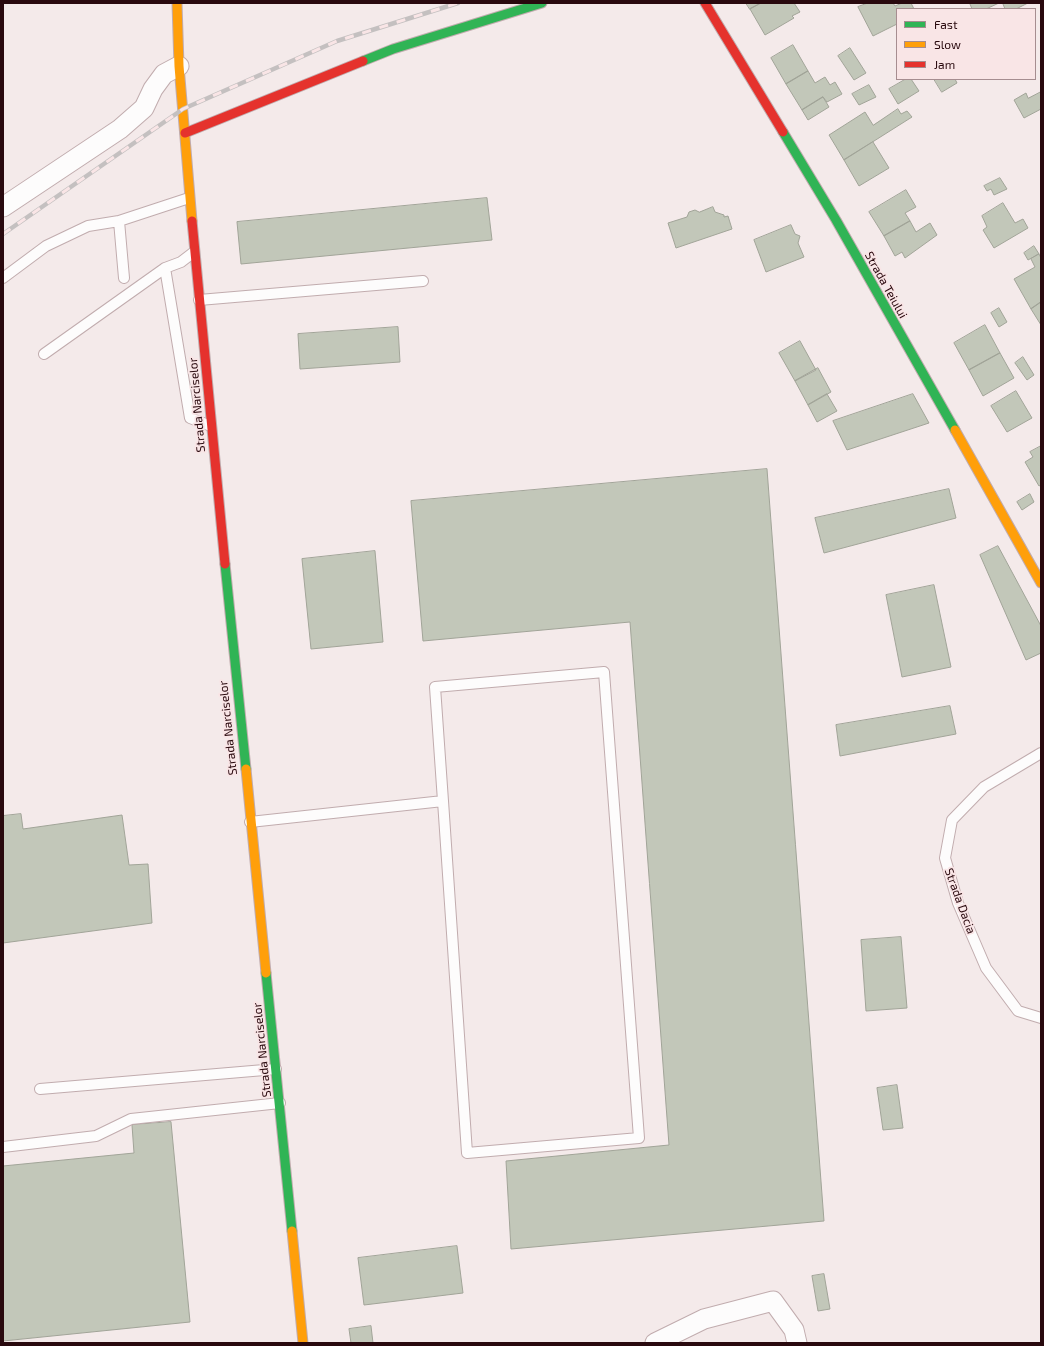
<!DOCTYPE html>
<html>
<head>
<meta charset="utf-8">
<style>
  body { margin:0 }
  #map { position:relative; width:1044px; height:1346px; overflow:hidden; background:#f4eaea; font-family:"Exo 2",sans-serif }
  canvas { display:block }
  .frame { position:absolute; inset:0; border:4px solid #29090e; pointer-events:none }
  .legend { position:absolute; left:896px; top:8px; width:140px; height:72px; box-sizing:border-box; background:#f9e5e6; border:1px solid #a68d90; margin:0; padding:5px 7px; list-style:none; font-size:12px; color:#29090e }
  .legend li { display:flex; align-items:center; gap:8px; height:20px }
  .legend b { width:20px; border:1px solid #a68d90 }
</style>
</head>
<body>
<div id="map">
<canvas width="1044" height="1346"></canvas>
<div class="frame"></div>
<ul class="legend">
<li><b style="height:5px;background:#30b455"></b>Fast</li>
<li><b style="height:5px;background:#ff9f0a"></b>Slow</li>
<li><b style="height:5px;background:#e5322d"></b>Jam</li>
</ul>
</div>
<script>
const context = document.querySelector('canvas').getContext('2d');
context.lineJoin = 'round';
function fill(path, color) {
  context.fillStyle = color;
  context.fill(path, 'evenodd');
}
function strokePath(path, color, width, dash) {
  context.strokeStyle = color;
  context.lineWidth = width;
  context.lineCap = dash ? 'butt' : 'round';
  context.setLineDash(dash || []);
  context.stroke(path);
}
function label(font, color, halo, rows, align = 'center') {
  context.font = font + ' "Exo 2",sans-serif';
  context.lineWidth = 3.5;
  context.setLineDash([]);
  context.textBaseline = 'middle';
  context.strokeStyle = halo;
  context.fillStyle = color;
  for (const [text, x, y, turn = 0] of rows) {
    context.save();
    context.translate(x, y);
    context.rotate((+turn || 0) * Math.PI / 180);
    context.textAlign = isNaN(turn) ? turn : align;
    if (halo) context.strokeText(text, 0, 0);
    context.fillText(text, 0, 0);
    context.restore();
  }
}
const building = new Path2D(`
  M746,3h15l-11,6z
  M761,3h33l6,9 -8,4 2,2 -29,17 -15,-26z
  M868,3h25l2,3 7,-3h9l3,6h-17v15l-24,12 -15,-29z
  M972,3h27l-13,6h-14l-2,-5z
  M1005,3h23l-12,6h-11l-2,-5z
  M793,45l15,26 -22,13 -15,-26z
  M850,48l16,25 -12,7 -16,-24z
  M808,71l7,12 10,-6 5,8 5,-3 7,12 -15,8 -4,-5 -21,13 -16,-26z
  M906,79h5l8,12 -21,13 -9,-15z
  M934,79h21l2,4 -15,9z
  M869,85l7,12 -17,8 -7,-11z
  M1041,92v17l-17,9 -10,-18 12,-7 2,5z
  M823,97l6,10 -21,13 -6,-10z
  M898,109l3,5 6,-3 5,6 -68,43 -15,-25 36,-23 8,13z
  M873,142l16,26 -30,18 -15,-26z
  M1000,178l7,11 -13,6 -3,-6 -4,2 -3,-5z
  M906,190l10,17 -11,6 5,8 -26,15 -15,-24z
  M487,198l5,42 -251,24 -4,-42z
  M1003,203l12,20 8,-4 5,9 -34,20 -11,-18 4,-3 -5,-11z
  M713,207l2,5 9,3v2l4,-1 4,13 -56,19 -8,-25 19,-6 2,-5 6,-2 4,2z
  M910,221l6,11 14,-9 7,12 -32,23 -3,-6 -7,4 -11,-20z
  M791,225l4,9 5,2 -2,7 6,14 -38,15 -12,-32z
  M1034,246l5,8 -11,6 -4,-7z
  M1039,254l2,4v44l-10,7 -17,-30 21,-12 -4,-8z
  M1041,302v23l-10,-16z
  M999,308l8,14 -8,5 -8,-14z
  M985,325l15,28 -31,17 -15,-27z
  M398,327l2,35 -100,7 -2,-35z
  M800,341l16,29 -21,11 -16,-28z
  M1000,353l14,25 -31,18 -14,-26z
  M1023,357l11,18 -7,5 -12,-17z
  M818,368l13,24 -23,13 -13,-24z
  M1016,391l16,27 -25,14 -16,-26z
  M827,394l10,17 -20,11 -9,-17z
  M913,394l16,29 -82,27 -14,-29z
  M1041,446v39l-2,1 -14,-24 8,-5 -3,-5z
  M767,469l57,752 -313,28 -5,-88 163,-16 -39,-523 -207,19 -12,-140z
  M949,489l7,29 -132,35 -9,-35z
  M1030,494l4,8 -12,8 -5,-8z
  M998,546l43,80v27l-15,7 -46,-105z
  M375,551l8,91 -72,7 -9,-90z
  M934,585l17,82 -49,10 -16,-82z
  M950,706l6,28 -116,22 -4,-31z
  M21,814l2,15 99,-14 7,50 19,-1 4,59 -149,20v-127z
  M901,937l6,71 -41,3 -5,-71z
  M897,1085l6,43 -20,2 -6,-42z
  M171,1122l19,200 -187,19v-175l131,-13 -2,-28z
  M457,1246l6,47 -99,12 -6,-47z
  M824,1274l6,35 -12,2 -6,-35z
  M371,1326l2,17h-22l-2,-14z`);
fill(building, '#c2c7b9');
strokePath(building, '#a1a498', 1);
const lane = new Path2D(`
  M119,221l5,57
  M194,252l-13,10 -16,6 25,150 21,8
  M3,278l43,-32 42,-20 31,-5 70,-23
  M199,300l224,-19
  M44,354l121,-86
  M1041,753l-57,34 -32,33 -7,38 13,45 28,65 32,43 23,7
  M250,822l193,-21 -8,-114 169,-15 35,466 -172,15 -24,-352
  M40,1089l236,-20
  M3,1147l93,-11 35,-17 149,-16`);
const street = new Path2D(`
  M3,207l117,-78 24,-21 9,-19 11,-15 15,-8
  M655,1343l49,-24 69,-18 21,29 3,13`);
const fast = new Path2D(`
  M363,61l30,-12 149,-46
  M783,132l53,88 119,210
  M225,564l21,205
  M266,973l26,258`);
const slow = new Path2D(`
  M177,3l2,63 13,155
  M955,430l86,153
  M246,769l20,204
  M292,1231l11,112`);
const jam = new Path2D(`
  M705,3l78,129
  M185,133l178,-72
  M192,221l33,343`);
strokePath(lane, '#c1acae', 12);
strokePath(street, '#c1acae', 21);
strokePath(fast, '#c1acae', 11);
strokePath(slow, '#c1acae', 11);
strokePath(jam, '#c1acae', 11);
strokePath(lane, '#fdfcfc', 10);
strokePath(street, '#fdfcfc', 19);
strokePath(fast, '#30b455', 9);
strokePath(slow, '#ff9f0a', 9);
strokePath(jam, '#e5322d', 9);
const rail = new Path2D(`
  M3,234l180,-125 154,-68 121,-38`);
strokePath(rail, '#c4c0c0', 4.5);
strokePath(rail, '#f9e5e6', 3, [9]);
label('12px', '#29090e', '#f9e5e6', [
  ["Strada Teiului",886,285,61],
  ["Strada Narciselor",197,405,-95],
  ["Strada Narciselor",228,728,-96],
  ["Strada Dacia",960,901,70],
  ["Strada Narciselor",262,1050,-96]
]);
</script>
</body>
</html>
